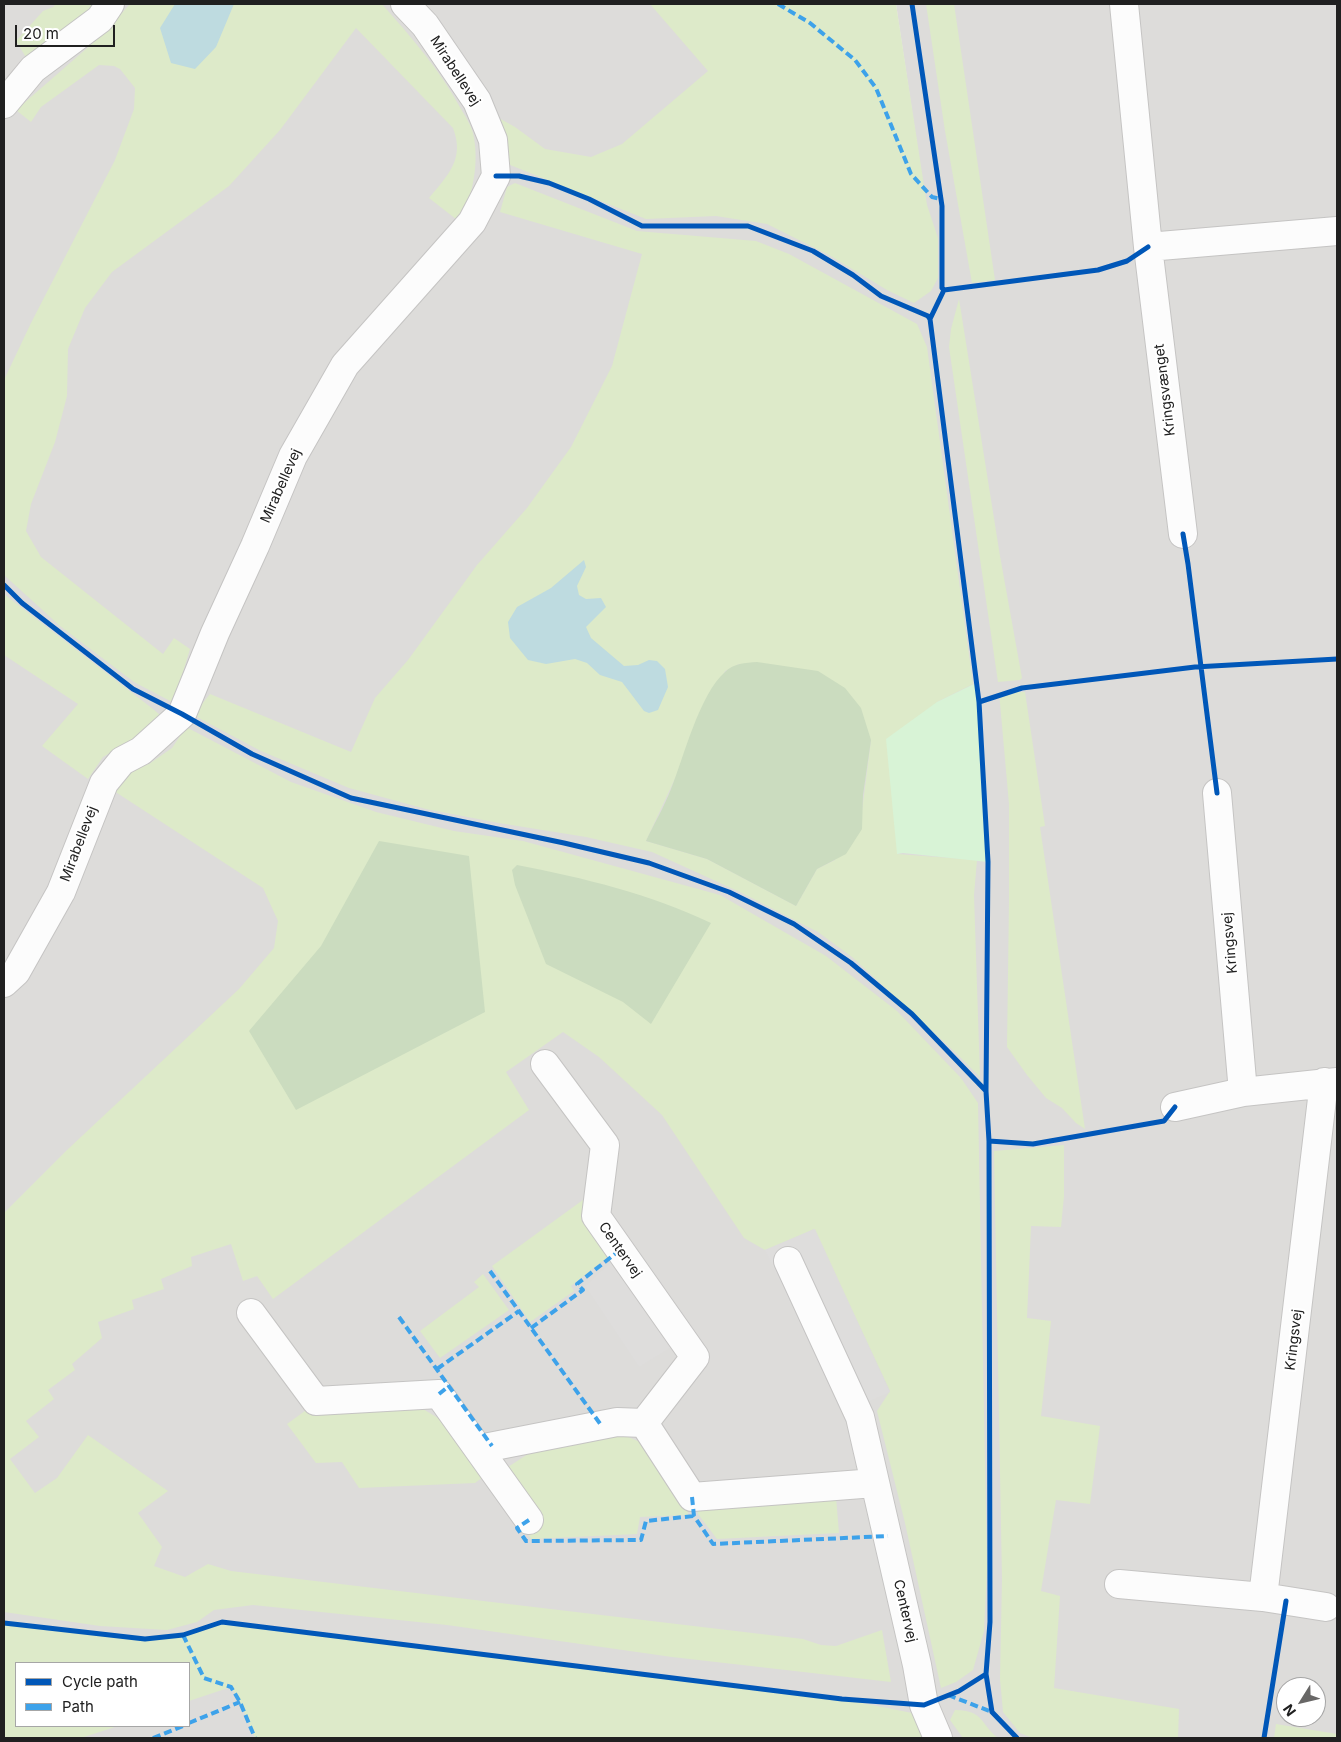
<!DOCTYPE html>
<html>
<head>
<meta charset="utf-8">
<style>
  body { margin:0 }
  #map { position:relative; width:1341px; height:1742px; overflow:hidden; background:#eeece9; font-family:Inter,sans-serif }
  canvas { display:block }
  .frame { position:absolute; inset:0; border:5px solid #202020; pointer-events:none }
  .legend { position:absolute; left:15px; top:1662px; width:175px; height:65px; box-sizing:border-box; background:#fff; border:1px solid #a6a6a6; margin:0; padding:6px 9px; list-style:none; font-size:15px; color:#202020 }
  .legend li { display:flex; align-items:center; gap:10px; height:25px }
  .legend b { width:25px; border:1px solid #a6a6a6 }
  .north { position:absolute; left:1276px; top:1677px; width:50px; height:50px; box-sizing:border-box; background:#fff; border:1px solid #a6a6a6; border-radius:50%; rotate:234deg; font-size:14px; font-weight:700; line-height:20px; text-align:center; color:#202020 }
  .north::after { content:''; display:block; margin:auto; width:18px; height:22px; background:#686766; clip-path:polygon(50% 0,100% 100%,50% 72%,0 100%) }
  .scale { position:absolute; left:15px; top:25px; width:100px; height:22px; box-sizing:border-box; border:2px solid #202020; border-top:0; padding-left:6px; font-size:15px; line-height:18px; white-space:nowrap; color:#202020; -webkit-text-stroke:4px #fff; paint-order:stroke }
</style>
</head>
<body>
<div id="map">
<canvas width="1341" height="1742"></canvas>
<div class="frame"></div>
<ul class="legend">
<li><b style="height:6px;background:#0057b8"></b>Cycle path</li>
<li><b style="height:6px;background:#3da2ea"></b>Path</li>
</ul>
<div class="north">N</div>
<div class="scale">20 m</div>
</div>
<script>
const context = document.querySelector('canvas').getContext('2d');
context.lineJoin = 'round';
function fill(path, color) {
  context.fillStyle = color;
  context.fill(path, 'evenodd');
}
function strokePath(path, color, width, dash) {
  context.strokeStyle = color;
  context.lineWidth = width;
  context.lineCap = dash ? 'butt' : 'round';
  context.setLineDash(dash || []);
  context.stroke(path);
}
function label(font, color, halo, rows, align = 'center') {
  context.font = font + ' Inter,sans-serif';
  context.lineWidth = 4.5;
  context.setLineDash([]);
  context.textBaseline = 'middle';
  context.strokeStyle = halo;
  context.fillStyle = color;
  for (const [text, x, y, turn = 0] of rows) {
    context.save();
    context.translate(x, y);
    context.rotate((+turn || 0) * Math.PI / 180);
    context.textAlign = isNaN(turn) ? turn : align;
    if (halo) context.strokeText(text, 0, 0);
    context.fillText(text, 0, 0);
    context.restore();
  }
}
fill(new Path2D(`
  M4,4h709l213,201 -30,-201h441v1734h-1333zM16,1663h173v63h-173zM1286,1687h30v30h-30z`), '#dddcda');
fill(new Path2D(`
  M56,4h38l-13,13 -54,42 -11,-18 27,-30 10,-4z
  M130,4h252c29,33 58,66 79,105 4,7 10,16 12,24 7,31 -1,61 -12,90l-32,-25c19,-23 36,-39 24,-70l-97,-100 -76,102 -51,56 -117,86 -27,36 -17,41 -1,47 -12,46 -24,62 -5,27 15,26 122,97 11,-16 16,11 -10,33 -4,22 -42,-22 -74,-56 -56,-51v-195l27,-57 84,-163 19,-51 1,-21 -15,-19 -6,-3 -15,-1 -58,42 -10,15 -15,-12 85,-74z
  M650,4h246l31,201 11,33v40l-7,13 -17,12 -27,-13 -58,-35 -62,-31 -51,-8 -70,3 -141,-56 -8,-46 18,10 30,22 46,8 31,-13 86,-73z
  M926,4h28l41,276 -23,3 -27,-152z
  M515,183l122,48 119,10 33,13 128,70 10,23 46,337 -36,18 -40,152 80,6 -3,35 6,182 -23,-23 -105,-97 -34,-25 -76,-39 -90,-41 -66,-15 -87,-14 -73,-14 -77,-21 -88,-37 -68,-36 17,-21 141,58 24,-54 33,-38 69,-95 50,-57 44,-61 41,-81 30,-112 -142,-42 7,-25zM739,664l132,76 -9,71 -27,49 -18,9 -21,37 -89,-47 -61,-18 79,-170z
  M959,299l41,257 22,122 -2,2 -22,2 -49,-335 2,-18z
  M4,594l149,115 13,11 -63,37 -15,22 -46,-33 36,-42 -74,-49z
  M999,692h26l20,134 -5,1 45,302 -9,-6 -14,-15 -16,-10 -19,-23 -20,-28 2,-146v-97z
  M186,727l105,55 85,30 78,19 69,10 197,54 106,61 71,55 64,67 17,25 9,465 -3,63 -11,39 -17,12 -15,6 -36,-165 -28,-112 13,-20 -76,-162 -49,21 -21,-12 -82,-123 -63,-58 -36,-25 -57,40 23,38 -256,189 -16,-23 -14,5 -12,-37 -40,13 1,9 -31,13 3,10 -32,11 2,9 -36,13 4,16 -30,26 3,6 -27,20 6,9 -28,22 13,16 -29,22 25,34 22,-15 31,-43 80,56 -30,22 24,34 -8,19 31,11 23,-13 23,7 572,68 18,6 15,1 46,-16 9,52 -219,-25 -225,-32 -194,-20 -39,5 -17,12 -30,8 -67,-4 -96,-14v-399l63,-63 172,-161 35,-41 4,-27 -15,-33 -149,-97 15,-20 20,-7 23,-16z
  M1064,1145v51l-3,31 -30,-1 -4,92 24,3 -10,95 59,10 -10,78 -34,-4 -15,91 19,5 -6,92 125,21 -1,29h-145l-13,-5 -17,-21 -3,-33 2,-100 -8,-428z
  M587,1197l22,59 -38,30 3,5 -44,31 -38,-56z
  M483,1274l26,36 -69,48 -20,-27 59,-44 -5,-5z
  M413,1403l25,15 45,59 -8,6 -116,5 -17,-26 -26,1 -29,-39 22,-16z
  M615,1434l11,2 21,9 41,64v6l-48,2 -3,17 -106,5 -6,-10 17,-13 -34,-49 20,-13z
  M836,1497l3,36 -122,6 -19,-25v-7z
  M222,1622l620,77 70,14 12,25h-669l-15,-36 -9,-15 -42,14v-38h-173v63h102l-37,12h-77v-115l141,16 38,-4z
  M955,1710c29,0 25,14 43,28h-35l-13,-18z
  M1276,1724l61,10v4h-63z`), '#ddeac9');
fill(new Path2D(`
  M757,662l61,9 27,17 16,20 10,32 -8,55 -1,34 -16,25 -29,15 -21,37 -89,-47 -61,-18c8,-17 18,-34 25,-52 13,-32 28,-94 54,-117 9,-9 20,-9 32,-10z
  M379,841l90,15 16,156 -189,98 -47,-79 72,-85z
  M517,865c67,13 133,29 194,58l-60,101 -28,-22 -77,-38 -31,-79 -3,-15z`), '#cbdcbf');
fill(new Path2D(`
  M978,682l10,180 -85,-9 -6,1 -11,-115 51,-37z`), '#d8f3d6');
fill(new Path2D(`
  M815,1229l75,163 -48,21 -77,-163z
  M615,1258l58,88 -34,21 -54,-81z`), '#dedddc');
fill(new Path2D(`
  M175,4h59l-18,43 -21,22 -24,-6 -11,-35z
  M584,560l2,7 -9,19 2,9 7,4 15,-1 5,9 -20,20 5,11 33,28 14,-1 11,-5 8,1 8,8 3,18 -10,23 -9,3 -5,-2 -22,-29 -22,-7 -13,-12 -12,-4 -29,5 -18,-4 -18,-22 -2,-16 9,-15 34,-19z`), '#bedbe0');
const minor = new Path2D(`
  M1124,4l24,243 189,-16
  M4,104l29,-35 67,-50 10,-15
  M1148,247l35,287
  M1217,793l26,299
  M4,983l12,-11 45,-80 43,-109 18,-22 19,-10 41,-37 33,-81 40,-87 38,-90 52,-91 127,-143 24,-46 -3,-36 -16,-39 -52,-76 -20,-21
  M545,1064l60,81 -9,71 99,141 -51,66
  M1175,1107l68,-15 94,-10
  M788,1261l72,156 57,248 7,40 14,33
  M251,1313l65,88 123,-7 90,126
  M479,1449l138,-27 27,1 48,74 183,-14
  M1119,1584l144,13 61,-515
  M1263,1597l63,10`);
strokePath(minor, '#c5c4c3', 30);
strokePath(minor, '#fcfcfc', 28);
strokePath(new Path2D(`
  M778,4l32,19 45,37 21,28 35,86 21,23 9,2
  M490,1271l111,154
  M399,1317l93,129
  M531,1328l52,-38 -6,-6 43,-34
  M437,1369l82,-58
  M439,1394l10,-8
  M692,1497l2,19 19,28 175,-8
  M529,1520l-12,8 9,13 115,-1 5,-19 48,-5
  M183,1635l21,43 27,9 9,15 15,36
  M948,1695l44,17
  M189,1723l51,-21
  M153,1738l30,-12`), '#3da2ea', 4, [8, 4]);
strokePath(new Path2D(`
  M912,4l30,202v82l2,2 -14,29 49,383 9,160 -2,229 3,50 1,481 -4,52
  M496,176h23l30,7 40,16 53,27h106l65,25 40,24 28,21 47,20 2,3
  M944,290l154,-20 29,-9 21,-14
  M1183,534l5,30 29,229
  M4,585l18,18 111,86 49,25 70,40 99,44 213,45 85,20 80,29 65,32 57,39 61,51 74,77
  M979,702l43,-14 173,-21 142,-8
  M989,1141l44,3 131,-23 11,-14
  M4,1623l141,16 38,-4 39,-13 620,77 82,6 35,-14 27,-17 6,38 25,26
  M1264,1738l22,-137`), '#0057b8', 5);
label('14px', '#202020', '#fff', [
  ["Mirabellevej",455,71,57],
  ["Kringsvænget",1165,390,-97],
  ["Mirabellevej",281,486,-66],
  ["Mirabellevej",79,844,-69],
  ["Kringsvej",1230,943,-95],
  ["Centervej",620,1250,55],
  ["Kringsvej",1294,1340,-83],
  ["Centervej",905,1611,77]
]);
</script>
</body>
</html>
